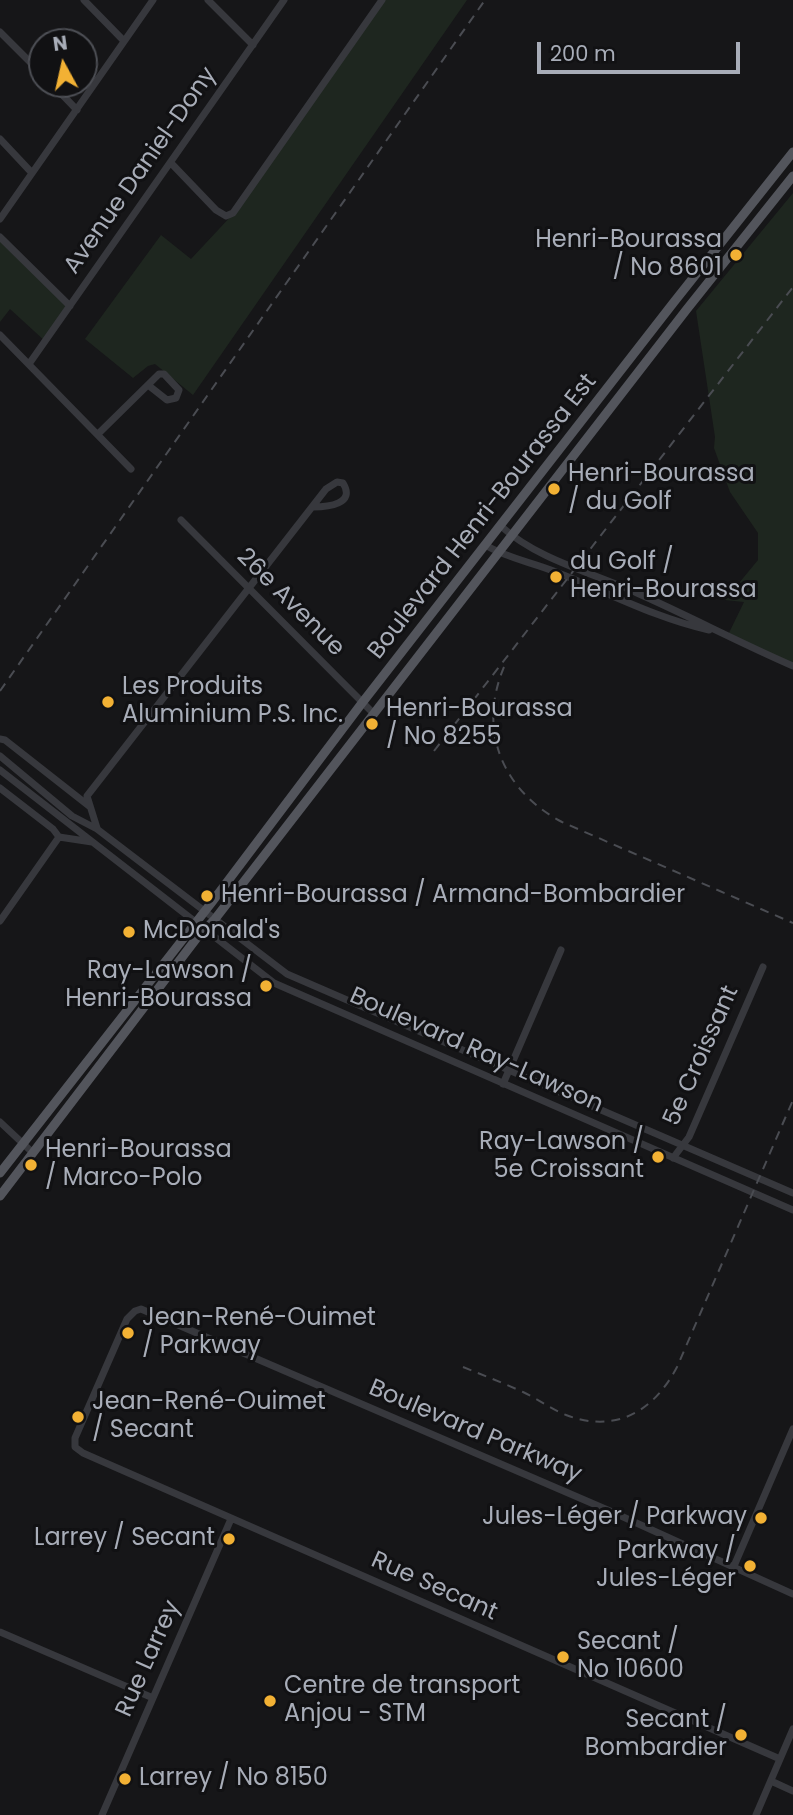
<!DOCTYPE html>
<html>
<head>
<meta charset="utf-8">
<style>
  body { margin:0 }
  #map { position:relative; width:793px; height:1815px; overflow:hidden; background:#161618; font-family:Poppins,sans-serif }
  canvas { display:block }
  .north { position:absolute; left:28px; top:28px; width:70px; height:70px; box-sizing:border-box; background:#111113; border:2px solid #4d4f55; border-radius:50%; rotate:352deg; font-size:19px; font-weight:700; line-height:28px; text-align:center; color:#a8adb8 }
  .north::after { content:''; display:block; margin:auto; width:24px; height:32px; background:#f2b134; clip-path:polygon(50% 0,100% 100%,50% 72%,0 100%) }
  .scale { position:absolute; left:537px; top:42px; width:203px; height:32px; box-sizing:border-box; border:4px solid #a8adb8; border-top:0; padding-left:9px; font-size:21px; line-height:24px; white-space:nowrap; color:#a8adb8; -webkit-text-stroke:5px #111113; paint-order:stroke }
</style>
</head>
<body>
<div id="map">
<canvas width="793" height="1815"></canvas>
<div class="north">N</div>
<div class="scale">200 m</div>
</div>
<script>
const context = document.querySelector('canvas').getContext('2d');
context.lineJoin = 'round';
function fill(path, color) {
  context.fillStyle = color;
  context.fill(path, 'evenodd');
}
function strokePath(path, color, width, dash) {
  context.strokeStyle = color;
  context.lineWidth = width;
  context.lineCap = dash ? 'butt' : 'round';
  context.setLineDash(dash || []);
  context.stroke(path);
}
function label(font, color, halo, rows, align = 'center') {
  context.font = font + ' Poppins,sans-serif';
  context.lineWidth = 6;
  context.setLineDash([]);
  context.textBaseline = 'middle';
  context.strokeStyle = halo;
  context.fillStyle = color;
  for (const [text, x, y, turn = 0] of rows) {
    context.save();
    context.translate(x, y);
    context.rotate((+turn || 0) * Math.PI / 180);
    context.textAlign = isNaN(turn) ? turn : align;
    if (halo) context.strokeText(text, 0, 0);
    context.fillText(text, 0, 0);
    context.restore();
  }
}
fill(new Path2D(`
  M383,0h84l-274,395 -38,-31 -7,2 -15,12 -48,-39 76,-104 30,24 42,-45z
  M793,193v473l-66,-29 17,-35 -19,-2 33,-40v-27l-28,-41 -16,-44 1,-11 -19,-126z
  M0,237l70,69 -24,36 -36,-33 -10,13z`), '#1e261f');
strokePath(new Path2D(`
  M84,0l40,41
  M208,0l45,45
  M0,32l42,42
  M52,84l25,26
  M0,139l32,34
  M171,163l45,47 10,6 7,-3 149,-213
  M0,219l153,-219
  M0,237l70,69
  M0,335l131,134
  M29,364l255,-364
  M98,434l61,-60h5l15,16 -3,8 -9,2 -19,-15
  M181,520l192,193
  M502,527c35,32 91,46 135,66 52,23 103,50 156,73
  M485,545c24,14 47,17 71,27 51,20 99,46 153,58
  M0,739l5,1 84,66
  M0,756l72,60 25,13 190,145 506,219
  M0,770l274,213 519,227
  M0,788l53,41 6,8 33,5
  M97,828l-10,-32 239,-307 11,-7 6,1c13,21 -15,24 -30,24
  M0,921l59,-84
  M503,1084l58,-134
  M0,1122l33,31
  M673,1158l16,-21 74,-170
  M734,1566l59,-137
  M0,1632l153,66
  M780,1759l-697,-306 -8,-6v-9l52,-119 8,-8 6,-2 469,202 183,83
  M771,1781l22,10
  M102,1815l129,-296
  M756,1815l37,-86`), '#37383d', 7);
strokePath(new Path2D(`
  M0,1173l212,-271 150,-199 312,-401 119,-150
  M0,1196l196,-257 19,-20 472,-610 106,-133`), '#53555c', 9);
strokePath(new Path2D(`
  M504,667c-27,64 -1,124 58,155l231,101
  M0,691l485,-691
  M434,751l359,-464
  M463,1367c20,8 40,16 60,25 15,7 28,17 43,23 50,19 88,-4 111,-48l116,-267`), '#4a4c52', 2, [9, 7]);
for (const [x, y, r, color] of [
  [736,255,7,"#f2b134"],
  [554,489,7,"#f2b134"],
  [556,577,7,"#f2b134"],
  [108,702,7,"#f2b134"],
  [372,724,7,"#f2b134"],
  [207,896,7,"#f2b134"],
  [129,932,7,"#f2b134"],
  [266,986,7,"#f2b134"],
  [658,1157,7,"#f2b134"],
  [31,1165,7,"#f2b134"],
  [128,1333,7,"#f2b134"],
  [78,1417,7,"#f2b134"],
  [761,1518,7,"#f2b134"],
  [229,1539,7,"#f2b134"],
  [750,1566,7,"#f2b134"],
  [563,1657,7,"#f2b134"],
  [270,1701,7,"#f2b134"],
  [741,1735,7,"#f2b134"],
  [125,1779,7,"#f2b134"]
]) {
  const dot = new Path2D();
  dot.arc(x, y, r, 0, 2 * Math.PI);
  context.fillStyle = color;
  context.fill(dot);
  strokePath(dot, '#111113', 2.5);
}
label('24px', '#a8adb8', '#111113', [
  ["Avenue Daniel-Dony",141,171,-55],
  ["Boulevard Henri-Bourassa Est",483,517,-52],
  ["26e Avenue",290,603,45],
  ["Boulevard Ray-Lawson",476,1051,24],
  ["5e Croissant",702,1056,-66],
  ["Boulevard Parkway",475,1432,23],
  ["Rue Secant",434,1587,24],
  ["Rue Larrey",149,1659,-66]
]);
label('24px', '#a8adb8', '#111113', [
  ["Henri-Bourassa",722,241,"right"],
  ["/ No 8601",722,269,"right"],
  ["Henri-Bourassa",568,475],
  ["/ du Golf",568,503],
  ["du Golf /",570,563],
  ["Henri-Bourassa",570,591],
  ["Les Produits",122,688],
  ["Aluminium P.S. Inc.",122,716],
  ["Henri-Bourassa",386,710],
  ["/ No 8255",386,738],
  ["Henri-Bourassa / Armand-Bombardier",221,896],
  ["McDonald's",143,932],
  ["Ray-Lawson /",252,972,"right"],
  ["Henri-Bourassa",252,1000,"right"],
  ["Ray-Lawson /",644,1143,"right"],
  ["5e Croissant",644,1171,"right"],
  ["Henri-Bourassa",45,1151],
  ["/ Marco-Polo",45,1179],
  ["Jean-René-Ouimet",142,1319],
  ["/ Parkway",142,1347],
  ["Jean-René-Ouimet",92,1403],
  ["/ Secant",92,1431],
  ["Jules-Léger / Parkway",747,1518,"right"],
  ["Larrey / Secant",215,1539,"right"],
  ["Parkway /",736,1552,"right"],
  ["Jules-Léger",736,1580,"right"],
  ["Secant /",577,1643],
  ["No 10600",577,1671],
  ["Centre de transport",284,1687],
  ["Anjou - STM",284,1715],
  ["Secant /",727,1721,"right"],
  ["Bombardier",727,1749,"right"],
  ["Larrey / No 8150",139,1779]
], 'left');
</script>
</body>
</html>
